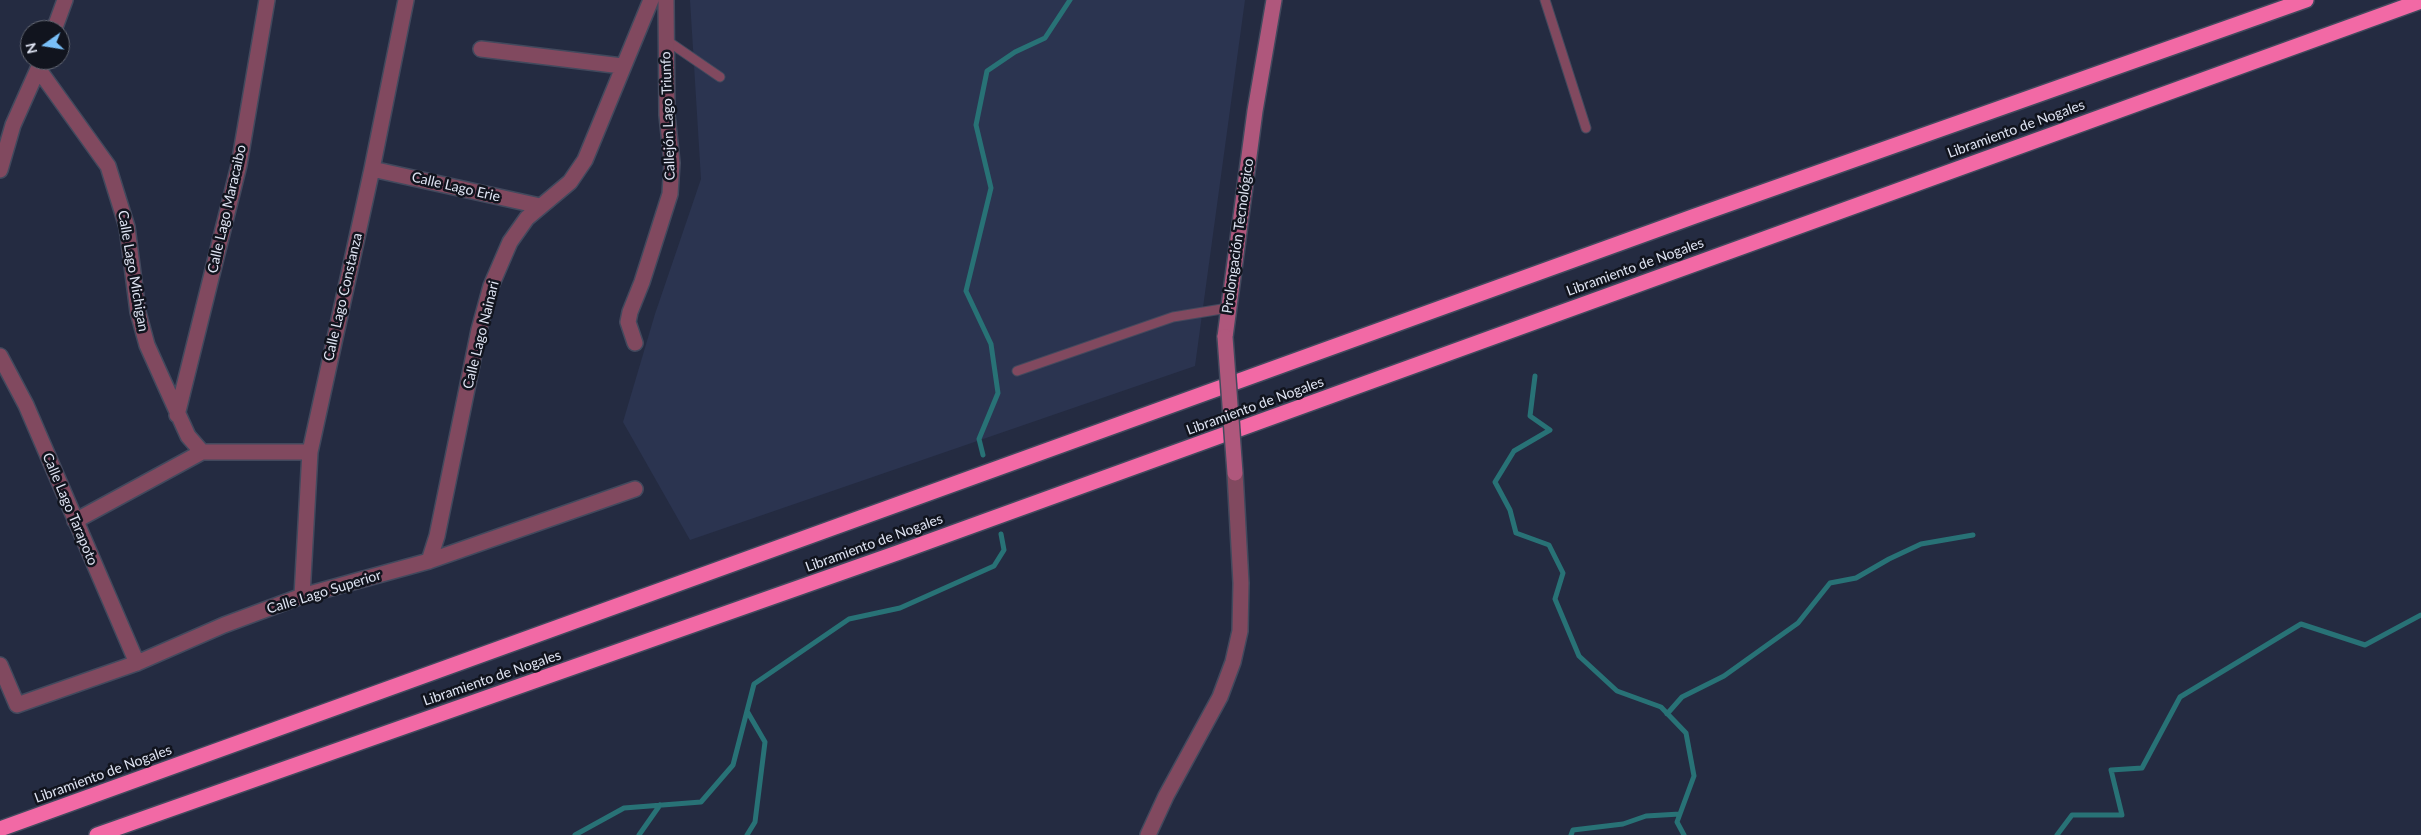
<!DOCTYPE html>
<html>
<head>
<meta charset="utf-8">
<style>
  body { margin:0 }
  #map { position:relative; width:2421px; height:835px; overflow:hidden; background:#242b41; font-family:Lato,sans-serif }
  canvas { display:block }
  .north { position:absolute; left:20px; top:20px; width:50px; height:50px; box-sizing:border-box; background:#11141e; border:1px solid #636773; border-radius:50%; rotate:257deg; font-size:14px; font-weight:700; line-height:20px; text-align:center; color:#dfe4f3 }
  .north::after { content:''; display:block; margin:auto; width:18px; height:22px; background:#79bff8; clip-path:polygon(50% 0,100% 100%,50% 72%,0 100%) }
</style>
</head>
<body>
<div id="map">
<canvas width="2421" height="835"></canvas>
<div class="north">N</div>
</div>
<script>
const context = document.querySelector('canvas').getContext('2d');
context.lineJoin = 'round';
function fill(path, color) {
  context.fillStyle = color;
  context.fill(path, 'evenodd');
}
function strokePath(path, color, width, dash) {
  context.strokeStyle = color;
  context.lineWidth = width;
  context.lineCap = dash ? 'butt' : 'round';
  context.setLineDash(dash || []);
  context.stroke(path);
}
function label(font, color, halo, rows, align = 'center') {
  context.font = font + ' Lato,sans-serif';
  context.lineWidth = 5;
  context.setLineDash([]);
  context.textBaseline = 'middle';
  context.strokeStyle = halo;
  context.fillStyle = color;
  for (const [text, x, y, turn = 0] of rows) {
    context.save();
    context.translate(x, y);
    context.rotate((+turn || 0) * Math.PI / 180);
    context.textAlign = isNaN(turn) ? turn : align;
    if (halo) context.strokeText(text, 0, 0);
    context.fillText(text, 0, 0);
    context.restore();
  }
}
fill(new Path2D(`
  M690,0h555l-50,366 -505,174 -67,-118 32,-108 46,-135z`), '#2b3450');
strokePath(new Path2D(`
  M1535,376l-5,40 20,14 -36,21 -19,31 15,28 6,23 33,12 14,28 -8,26 24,57 38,35 44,16 25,26 8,43 -17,46 7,13
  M983,455l-4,-16 19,-46 -7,-49 -25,-53 25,-103 -15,-63 11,-54 28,-19 30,-14 25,-38
  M747,711l18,31 -10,80 -8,13
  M1667,714l15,-17 42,-21 74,-53 32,-40 26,-5 33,-19 32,-15 52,-9
  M575,835l49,-27 77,-6 32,-37 21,-81 95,-65 51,-11 94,-42 10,-16 -3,-16
  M639,835l21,-30
  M1571,835l2,-5 50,-6 23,-8 34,-2
  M2057,835l15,-20h50l-11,-45 31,-2 38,-71 121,-73 64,21 56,-30`), '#287276', 5);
const lane = new Path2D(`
  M1545,0l41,128
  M666,40l54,37
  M1017,371l156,-54 55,-9`);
const street = new Path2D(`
  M54,30l11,-30
  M481,49l141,17
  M39,70l69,96 19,61 11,85 9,33 41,91 14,16
  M372,169l168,37
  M0,170l13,-45 29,-65
  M635,343l-7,-21 2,-10 12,-30 28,-88 2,-31 -5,-48 -1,-115
  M0,356l26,49 111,258
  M177,415l62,-250 28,-165
  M75,521l127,-69h108
  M429,561l8,-25 42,-206 12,-44 19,-44 17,-24 43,-36 15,-22 66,-160
  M302,596l8,-144 62,-283 34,-169
  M0,665l17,40 120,-42 87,-38 78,-29 127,-35 206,-72
  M1148,835l18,-39 54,-99 13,-35 7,-31 1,-48 -6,-110`);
const secondary = new Path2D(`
  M1225,337l30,-226 19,-111`);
const highway = new Path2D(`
  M0,829l1695,-613 611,-216
  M97,835l800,-282 1524,-552`);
strokePath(lane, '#42495d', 11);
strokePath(street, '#42495d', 18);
strokePath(secondary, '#42495d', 18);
strokePath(highway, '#42495d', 18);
strokePath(lane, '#81495f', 9);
strokePath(street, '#81495f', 15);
strokePath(secondary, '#af577c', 15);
strokePath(highway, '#f269a5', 15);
const secondaryBridge = new Path2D(`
  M1225,337l10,136`);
strokePath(secondaryBridge, '#42495d', 18, []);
strokePath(secondaryBridge, '#af577c', 15);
label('14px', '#dfe4f3', '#11141e', [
  ["Callejón Lago Triunfo",668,116,-92],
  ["Libramiento de Nogales",2016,129,-20],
  ["Calle Lago Erie",456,187,13],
  ["Calle Lago Maracaibo",227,209,-77],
  ["Prolongación Tecnológico",1238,236,-82],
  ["Libramiento de Nogales",1635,267,-20],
  ["Calle Lago Michigan",133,271,80],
  ["Calle Lago Constanza",343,297,-77],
  ["Calle Lago Nainari",481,335,-76],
  ["Libramiento de Nogales",1255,406,-20],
  ["Calle Lago Tarapoto",70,509,67],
  ["Libramiento de Nogales",874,543,-20],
  ["Calle Lago Superior",324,592,-17],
  ["Libramiento de Nogales",492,678,-19],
  ["Libramiento de Nogales",103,774,-20]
]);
</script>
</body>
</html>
